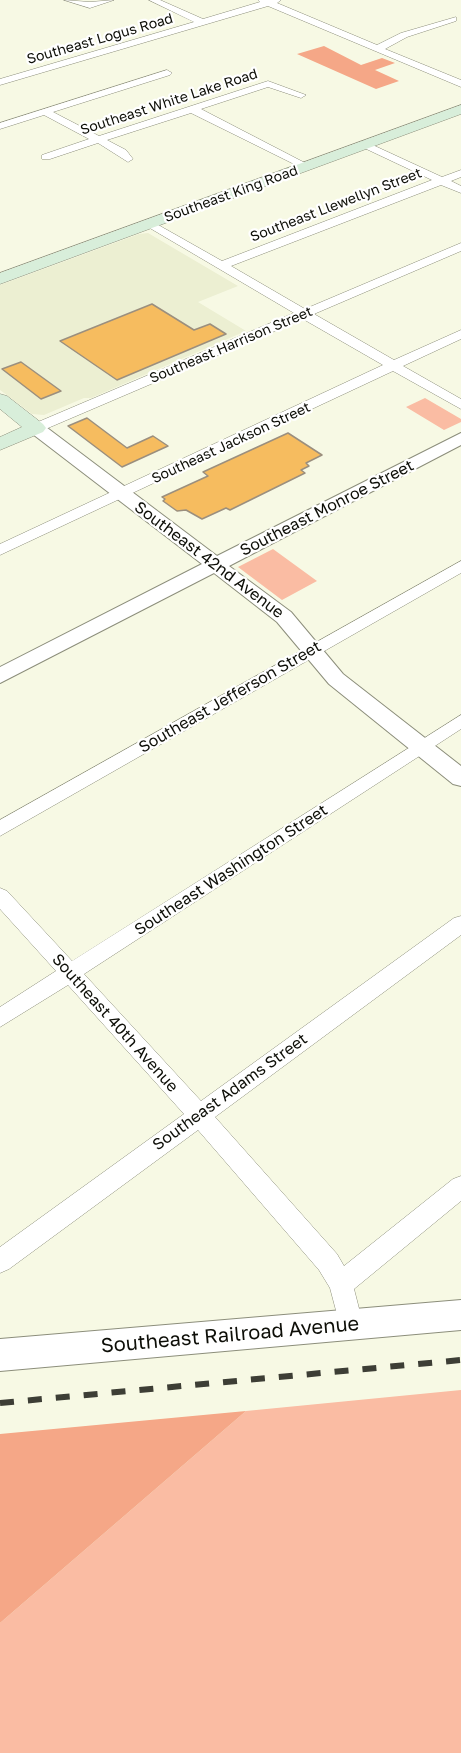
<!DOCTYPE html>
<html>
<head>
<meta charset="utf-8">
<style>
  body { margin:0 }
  canvas { display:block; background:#f7f9e4 }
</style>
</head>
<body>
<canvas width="461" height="1753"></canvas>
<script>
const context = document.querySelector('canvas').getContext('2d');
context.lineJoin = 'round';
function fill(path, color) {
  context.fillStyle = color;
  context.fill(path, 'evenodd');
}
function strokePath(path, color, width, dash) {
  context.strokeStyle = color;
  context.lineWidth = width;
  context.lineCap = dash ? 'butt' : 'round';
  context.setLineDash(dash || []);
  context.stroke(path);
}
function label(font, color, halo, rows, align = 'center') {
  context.font = font + ' "Golos Text",sans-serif';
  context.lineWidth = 4.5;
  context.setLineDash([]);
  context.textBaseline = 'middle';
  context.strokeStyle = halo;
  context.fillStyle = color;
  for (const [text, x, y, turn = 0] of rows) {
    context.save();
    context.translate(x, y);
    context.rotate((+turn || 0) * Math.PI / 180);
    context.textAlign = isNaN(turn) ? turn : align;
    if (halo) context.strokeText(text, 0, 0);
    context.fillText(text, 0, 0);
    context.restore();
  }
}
fill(new Path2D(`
  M148,233l90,53 -40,16 48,29 -155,67h-7l-40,17 -12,-1 -32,-24v-105l139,-51z`), '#ecefd2');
fill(new Path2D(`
  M425,398l36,21v3l-17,8 -38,-23z
  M273,549l44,32 -35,19 -44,-33z
  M461,1390v363h-461v-130l246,-212z`), '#fabca3');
fill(new Path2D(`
  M324,46l37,19 21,-7 13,5 -20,7 24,11 -23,8 -79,-35z
  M246,1411l-246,212v-189z`), '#f5a787');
const building = new Path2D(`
  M152,304l42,26 16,-6 16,10 -109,46 -57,-39z
  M21,362l40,29 -20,8 -39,-30z
  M87,418l40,30 26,-12 15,10 -46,21 -54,-41z
  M288,433l34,22 -16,8 3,3 -8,4 4,3 -75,37 -4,-2 -24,11 -16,-9 -9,1 -14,-10 2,-2 -3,-2 46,-21 -5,-4z`);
fill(building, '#f6bc5f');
strokePath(building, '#9b8f7e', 1.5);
const minor = new Path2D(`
  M64,0l26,2 24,-2 -24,8z
  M149,0h11l43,19 57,-17 -2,-2h23l-4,3 100,42 24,-12 55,-16v4l-49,16 -22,12 76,31v7l-193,-81 -268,79v-6l194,-57z
  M167,70l5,3 -2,2 -117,37 46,24 169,-55 38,14 -5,3 -33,-11 -67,22 110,57 -1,2h-8l-111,-55 -84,27 19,10 7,9 -5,3 -30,-19 -48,16h-8v-4l47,-16 -45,-24 -44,14v-6z
  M364,141l78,36 19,-7v7l-10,4 10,5v7l-20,-8 -210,81 74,43 156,-66v8l-147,63 80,46 67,-30v9l-58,27 58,33v10l-68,-38 -393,184v-11l383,-179 -80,-46 -262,112h-10l-2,-3 2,-3 263,-112 -151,-89 2,-2h8l69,39 210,-81 -72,-34 -1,-2z
  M461,561v12l-461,263v-16z
  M461,715v14l-377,245 117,127 253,-183 7,-2v19l-246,182 122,137 7,12 109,-87 8,-3v25l-107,88 9,35 -3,9 -9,3 -9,-3 -12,-45 -11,-18 -121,-140 -189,139 -9,4v-26l184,-133 -116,-129 -68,42v-20l56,-36 -56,-62v-21l7,3 65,70z`);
const tertiary = new Path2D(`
  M36,423l6,1 175,132 244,-123v12l-232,121 62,46 52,62 118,92v20l-8,-2 -124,-100 -52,-62 -63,-49 -214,110v-16l202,-103 -172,-132 -3,-4 3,-4z
  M461,1300v30l-461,41v-32z`);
const secondary = new Path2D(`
  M461,105v9l-461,170v-11z
  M0,394l7,2 36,28 3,4 -3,4 -43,18v-13l22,-10 -22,-18z`);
strokePath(minor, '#8c8e7b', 1);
strokePath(tertiary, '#8c8e7b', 2);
strokePath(secondary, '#8c8e7b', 1);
fill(minor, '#fff');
fill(tertiary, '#fff');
fill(secondary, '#d8eeda');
strokePath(new Path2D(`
  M0,1403l461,-43`), '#3d3e35', 6, [14, 14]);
label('14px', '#0d0e07', '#fff', [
  ["Southeast Logus Road",100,39,-16],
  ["Southeast White Lake Road",169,102,-18],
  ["Southeast King Road",231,194,-20],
  ["Southeast Llewellyn Street",336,205,-21],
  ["Southeast Harrison Street",231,345,-23],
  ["Southeast Jackson Street",231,443,-25]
]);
label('16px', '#0d0e07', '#fff', [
  ["Southeast Monroe Street",327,508,-27],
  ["Southeast 42nd Avenue",209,560,37],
  ["Southeast Jefferson Street",230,697,-30],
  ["Southeast Washington Street",231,870,-33],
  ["Southeast 40th Avenue",115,1023,48],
  ["Southeast Adams Street",230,1092,-36]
]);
label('20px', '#0d0e07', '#fff', [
  ["Southeast Railroad Avenue",230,1335,-5]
]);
</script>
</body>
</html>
